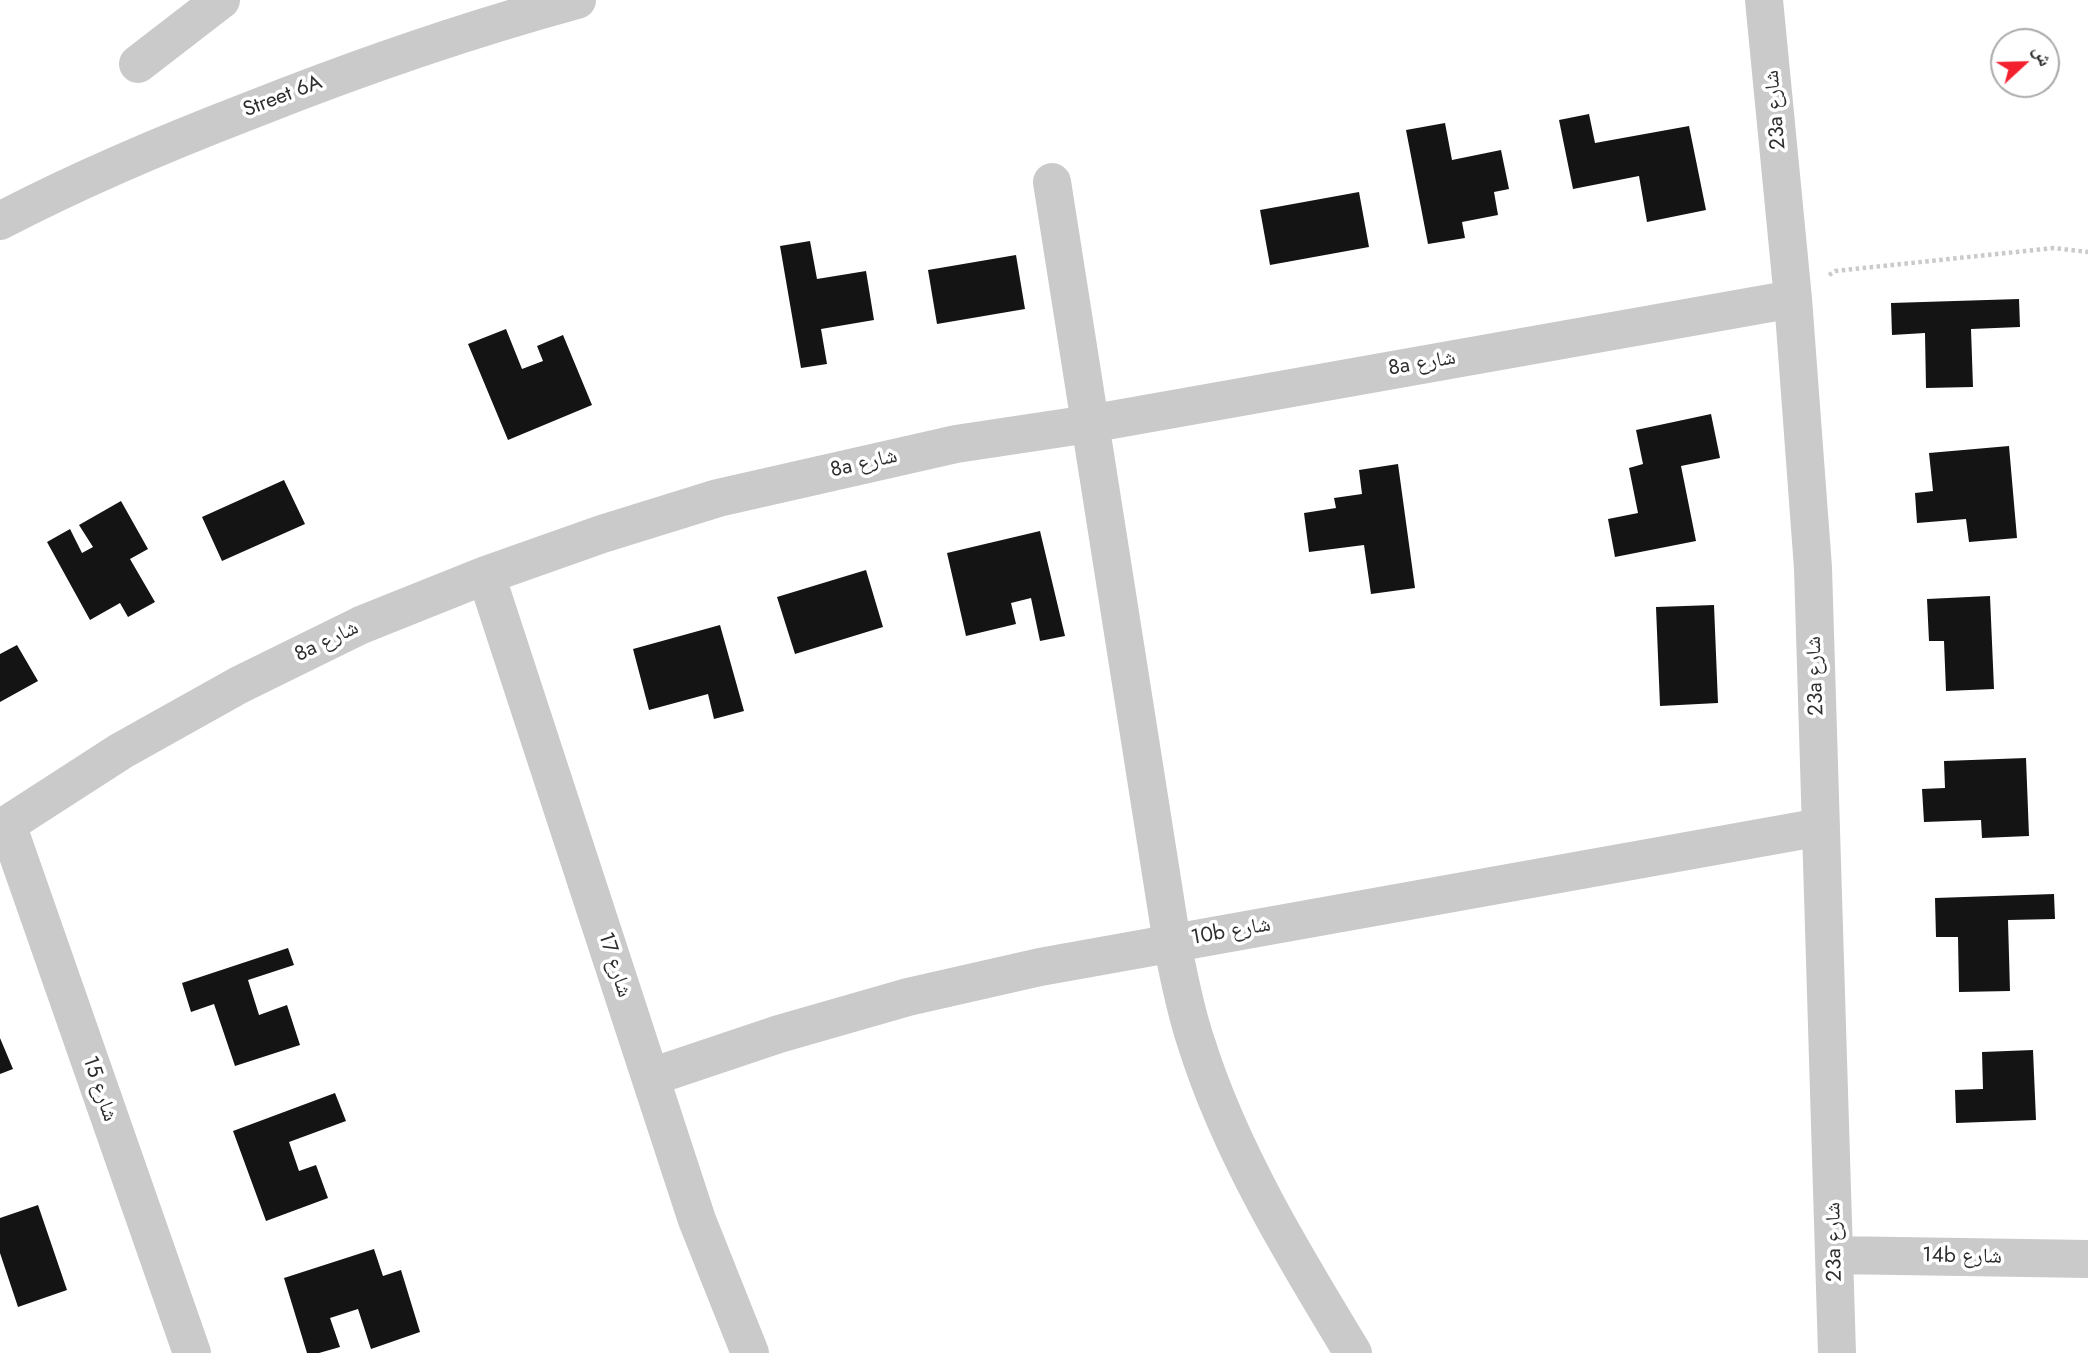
<!DOCTYPE html>
<html>
<head>
<meta charset="utf-8">
<style>
  body { margin:0 }
  #map { position:relative; width:2088px; height:1353px; overflow:hidden; background:#fff; font-family:Jost,"Noto Naskh Arabic",sans-serif }
  canvas { display:block }
  .north { position:absolute; left:1990px; top:28px; width:70px; height:70px; box-sizing:border-box; background:#fff; border:2px solid #ababab; border-radius:50%; rotate:68deg; font-size:19px; font-weight:700; line-height:28px; text-align:center; color:#2d2d2d }
  .north::after { content:''; display:block; margin:auto; width:24px; height:32px; background:#f3212d; clip-path:polygon(50% 0,100% 100%,50% 72%,0 100%) }
</style>
</head>
<body>
<div id="map">
<canvas width="2088" height="1353"></canvas>
<div class="north">ش</div>
</div>
<script>
const context = document.querySelector('canvas').getContext('2d');
context.lineJoin = 'round';
function fill(path, color) {
  context.fillStyle = color;
  context.fill(path, 'evenodd');
}
function strokePath(path, color, width, dash) {
  context.strokeStyle = color;
  context.lineWidth = width;
  context.lineCap = dash ? 'butt' : 'round';
  context.setLineDash(dash || []);
  context.stroke(path);
}
function label(font, color, halo, rows, align = 'center') {
  context.font = font + ' Jost,"Noto Naskh Arabic",sans-serif';
  context.lineWidth = 7;
  context.setLineDash([]);
  context.textBaseline = 'middle';
  context.strokeStyle = halo;
  context.fillStyle = color;
  for (const [text, x, y, turn = 0] of rows) {
    context.save();
    context.translate(x, y);
    context.rotate((+turn || 0) * Math.PI / 180);
    context.textAlign = isNaN(turn) ? turn : align;
    if (halo) context.strokeText(text, 0, 0);
    context.fillText(text, 0, 0);
    context.restore();
  }
}
fill(new Path2D(`
  M1589,114l6,29 94,-17 17,84 -59,12 -8,-46 -66,13 -14,-69z
  M1445,123l7,37 49,-10 8,39 -15,3 4,23 -36,7 3,16 -37,6 -22,-114z
  M1359,192l10,55 -99,18 -10,-55z
  M810,241l7,38 49,-8 8,49 -53,9 6,35 -26,4 -21,-122z
  M1016,255l9,54 -88,15 -9,-54z
  M2019,299l1,28 -49,2 2,58 -47,1 -1,-55 -33,2 -1,-32z
  M506,329l16,40 21,-8 -6,-15 26,-11 29,70 -84,35 -40,-96z
  M1711,414l9,44 -39,8 15,75 -81,16 -7,-38 30,-6 -9,-45 14,-4 -7,-34z
  M2009,446l8,92 -48,4 -3,-23 -49,4 -2,-30 18,-2 -4,-38z
  M1398,464l17,124 -44,6 -7,-49 -55,7 -5,-39 32,-5 -2,-10 28,-4 -3,-24z
  M284,480l21,44 -83,37 -20,-44z
  M121,501l27,48 -18,10 25,43 -27,15 -8,-14 -30,17 -43,-78 23,-13 12,24 11,-6 -14,-22z
  M1040,531l25,105 -25,5 -9,-43 -20,5 5,21 -50,12 -19,-83z
  M866,570l17,57 -88,27 -18,-57z
  M1990,596l4,93 -48,2 -2,-50h-15l-2,-42z
  M1714,605l4,98 -58,3 -4,-99z
  M720,625l24,86 -30,8 -6,-25 -59,16 -16,-61z
  M17,645l21,36 -38,21v-48z
  M2026,758l3,78 -47,2 -1,-18 -57,2 -2,-33 23,-1 -1,-27z
  M2054,894l1,25 -47,1 2,71 -51,1 -1,-55h-22l-1,-39z
  M288,948l6,17 -46,15 11,35 28,-10 13,40 -65,21 -21,-62 -23,8 -9,-29z
  M0,1038l13,31 -13,5z
  M2033,1050l3,70 -80,3 -1,-33 28,-1 -1,-37z
  M335,1093l11,28 -57,21 10,29 17,-6 12,33 -62,23 -33,-90z
  M38,1205l29,85 -49,17 -18,-54v-35z
  M374,1249l9,27 18,-6 19,62 -49,17 -13,-40 -28,9 10,29 -21,6h-12l-23,-75z`), '#141414');
strokePath(new Path2D(`
  M1829,275l6,-4 219,-23 34,4`), '#cacaca', 4.5, [3.5, 3.5]);
strokePath(new Path2D(`
  M1764,0l29,299 20,269 24,785
  M138,64l83,-64
  M1052,182l120,761c7,33 13,67 24,99 34,109 98,214 157,311
  M0,221c82,-43 168,-79 254,-112 106,-42 213,-79 323,-109
  M486,575l211,645 53,133
  M7,824l185,529
  M0,829l121,-78 118,-66 122,-60 125,-50 116,-41 116,-36 238,-54 133,-20 704,-125
  M651,1077l128,-43 129,-37 132,-30 781,-140
  M1835,1255l253,4`), '#cacaca', 38);
label('21px', '#2d2d2d', '#fff', [
  ["Street 6A",283,97,-21],
  ["23a شارع",1776,110,-95],
  ["8a شارع",1422,364,-10],
  ["8a شارع",864,464,-13],
  ["8a شارع",327,642,-26],
  ["23a شارع",1816,676,-92],
  ["10b شارع",1231,932,-10],
  ["شارع 17",614,965,72],
  ["شارع 15",99,1089,71],
  ["23a شارع",1835,1242,-91],
  ["14b شارع",1962,1257,1]
]);
</script>
</body>
</html>
